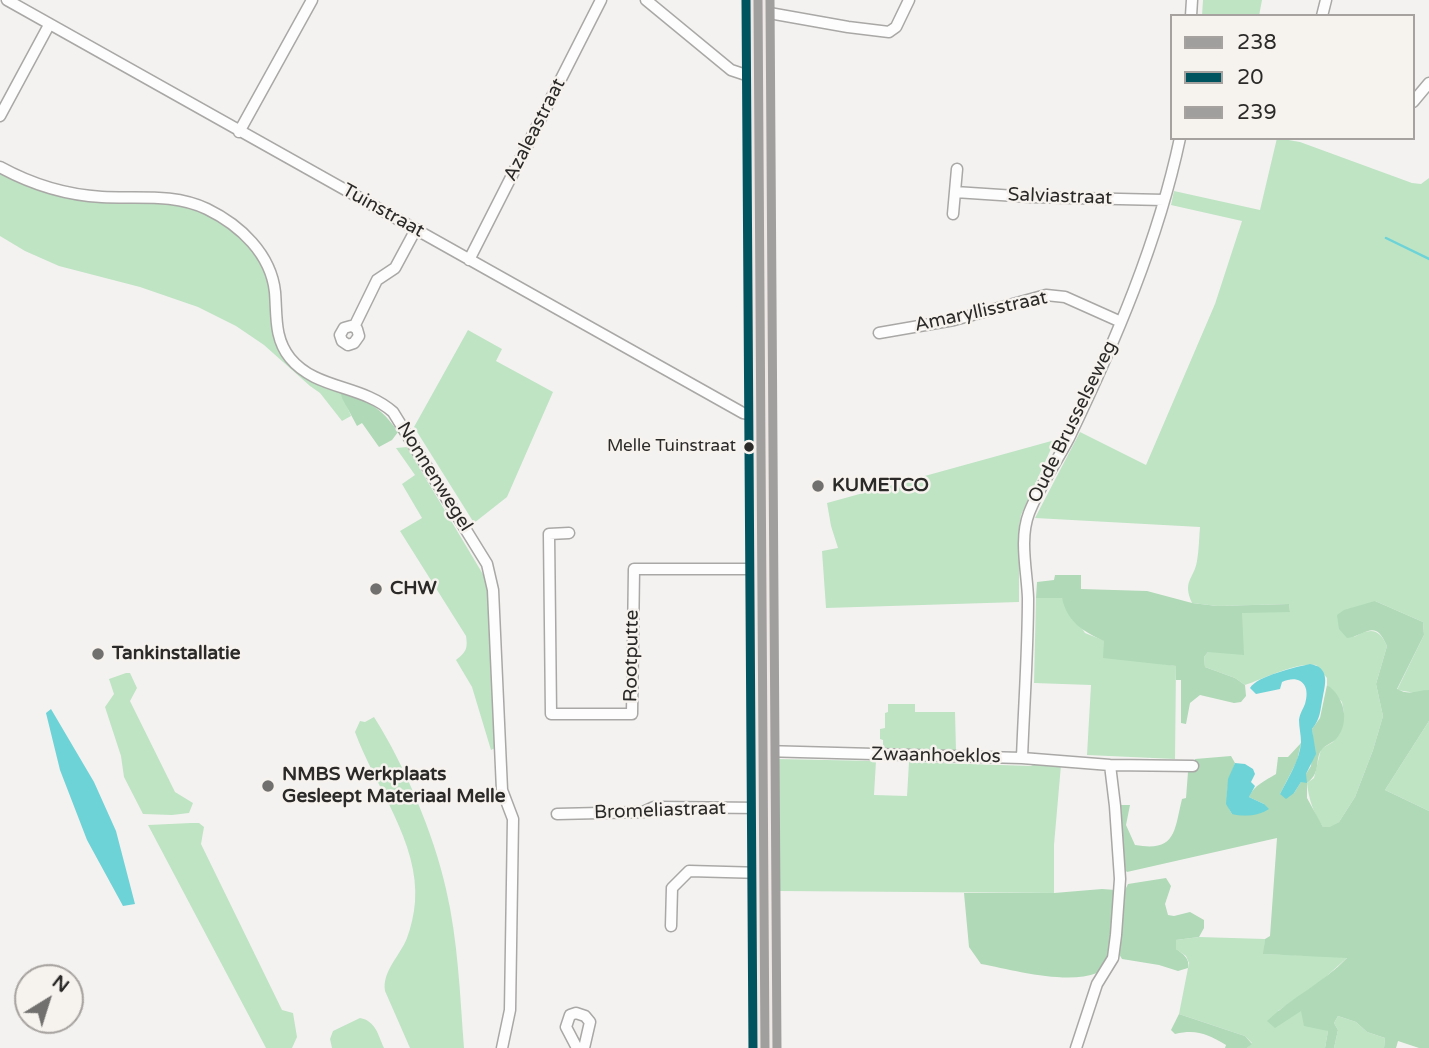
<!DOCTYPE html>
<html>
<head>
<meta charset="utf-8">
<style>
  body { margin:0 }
  #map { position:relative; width:1429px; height:1048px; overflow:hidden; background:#f4f2f0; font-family:"Varela Round",sans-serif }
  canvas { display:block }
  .legend { position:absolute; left:1170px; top:14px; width:245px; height:126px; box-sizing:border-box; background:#f6f2ee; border:2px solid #a5a29f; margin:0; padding:9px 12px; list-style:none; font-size:21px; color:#2b2a28 }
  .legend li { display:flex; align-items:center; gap:14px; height:35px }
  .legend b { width:35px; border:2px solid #a5a29f }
  .north { position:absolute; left:14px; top:964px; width:70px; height:70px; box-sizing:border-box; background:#f6f2ee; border:2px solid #a5a29f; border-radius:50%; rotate:38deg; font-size:19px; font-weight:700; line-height:28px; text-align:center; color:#2b2a28 }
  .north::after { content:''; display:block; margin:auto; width:24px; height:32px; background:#71706e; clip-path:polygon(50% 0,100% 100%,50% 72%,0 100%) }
</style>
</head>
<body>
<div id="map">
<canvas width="1429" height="1048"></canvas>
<ul class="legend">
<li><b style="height:9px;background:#a09f9e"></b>238</li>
<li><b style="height:9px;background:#005460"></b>20</li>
<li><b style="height:9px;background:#a09f9e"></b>239</li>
</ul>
<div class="north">N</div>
</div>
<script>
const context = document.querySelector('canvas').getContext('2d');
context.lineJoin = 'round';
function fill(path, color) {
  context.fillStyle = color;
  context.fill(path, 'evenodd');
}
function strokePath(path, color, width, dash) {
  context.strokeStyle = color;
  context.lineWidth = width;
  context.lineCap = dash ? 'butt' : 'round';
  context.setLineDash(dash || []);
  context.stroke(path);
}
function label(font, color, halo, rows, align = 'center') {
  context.font = font + ' "Varela Round",sans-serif';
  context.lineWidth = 5;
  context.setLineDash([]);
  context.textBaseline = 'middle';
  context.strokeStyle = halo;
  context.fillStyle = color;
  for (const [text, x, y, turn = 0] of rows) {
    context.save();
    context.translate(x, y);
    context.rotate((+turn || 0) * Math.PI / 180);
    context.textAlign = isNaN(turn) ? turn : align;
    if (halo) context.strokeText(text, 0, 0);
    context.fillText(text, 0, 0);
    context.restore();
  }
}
fill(new Path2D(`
  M1203,0h59l-3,16h-57z
  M1277,138l23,4 112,41 9,1 8,-6v512l-13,3 -19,-3 27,-55 -1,-13 -48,-21 -21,36c16,-9 25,-9 33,9l-11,38 7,32 -10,34 -18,47 -16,25 -9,6 -7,-1c-10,-15 -14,-27 -16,-44l7,-5 7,-29 12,-7 11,-29 -2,-11 -15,-17v-7l-11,-13c-20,-3 -51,13 -71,20l-10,-7 -30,-11 -1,-10 4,-5h12l21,-40h49l-1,-8 -72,2 -25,-3c-10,-22 2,-24 5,-42 2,-11 2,-23 3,-34l-165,-9 45,-86 66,33 69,-161 27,-83 -71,-16 3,-14 86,19z
  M0,172l55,23 32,7 73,-1 19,3 33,12 33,25 19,24 19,90 57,35 11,26 -9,5 -22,-28 -10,-7 -46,-41 -28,-19 -38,-19 -58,-20 -81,-21 -34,-15 -25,-15z
  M468,330l34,19 -6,12 57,31 -46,105 -33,26 -60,-96z
  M1055,440l-34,75 -2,11v76l-193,6 -4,-57 16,-3 -7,-22 -4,-23z
  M407,447l77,129 4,17 7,155 -4,2 -19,-63 -16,-27c10,-8 12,-11 10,-24l-66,-105 22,-13 -20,-34 13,-9 -19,-27z
  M1036,598h26l23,35 78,31 13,2 -1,93 -88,-4 4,-70 -57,-2z
  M126,673h4l7,15 -7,13 45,91 18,11 -4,10 -17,2 -29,-1 -19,-37 -3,-21 -16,-49 9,-13 -5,-15z
  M888,704h27v8h40l1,39 -73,-2v-9l-3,-1v-10l5,-1v-15l3,-1z
  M374,717c30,47 60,117 72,172 12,51 14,106 18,159h-54l-25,-57c-3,-20 15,-35 22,-53 4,-11 7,-24 8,-36 5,-59 -41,-117 -60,-170l5,-11 5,1z
  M1429,721v90l-44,-21z
  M776,759l100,2 -2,34 33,1 2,-34 122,4 3,-2 27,1 -7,80v48l-276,-2z
  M191,823h8l5,4 -3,17 81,166 11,3 4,24 -5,11h-26l-118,-223z
  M1199,937l66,2 -1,15 84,3 -28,25 -42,29h23l27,20 -3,17h-78l5,-5 -7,-7 -66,-22 10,-51 -3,-7 -10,-7v-9z
  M1338,1016l18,6 11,10 18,6 -1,10h-50l4,-18 -4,-7z
  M360,1018c16,3 18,17 24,30h-52l-2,-9 3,-8z`), '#bee4c4');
fill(new Path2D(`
  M340,390c26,11 41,16 58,42l-6,8 -13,7 -17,-24 -5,3 -15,-28z
  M1055,575h26v14l66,2 45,12 25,3 72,-2 1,8 -48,1 2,42 -36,-3 -4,5 1,10 30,11 10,7 1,11 -5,6 -7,1 -34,-8 -10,8 -4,21 -5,-1v-43h-5v-14l-73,-8 1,-17c-20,-9 -37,-19 -42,-43h-26l1,-16 17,-2z
  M1375,601l48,21 1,13 -27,54c12,7 21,1 32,1v31l-44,69 44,21v237h-10l-21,-7 -2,7h-12l1,-10 -18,-6 -11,-10 -18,-6 -4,7 4,7 -4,18h-9l3,-17 -24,-5 -3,-15 -26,17 -8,-7c25,-24 56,-38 80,-63l-84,-4 2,-15 5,-3 7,-98 -150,34 -3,-3 -3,-64h9l-4,20 9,20c41,7 39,-13 47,-46l4,-1 2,-26h6l1,-13 36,-3 4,7c-6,17 -13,35 -3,51l32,-10 -15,-7c5,-12 16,-16 27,-23l2,-17h10l13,-14 -4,18 -17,33 14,-1 17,-27 2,-28 -1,-9 8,-11 7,-33c17,11 24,37 9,54 -4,4 -10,6 -14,10 -8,10 0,23 -15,34v15l16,29h7l9,-5 16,-25 18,-47 10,-34 -7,-32 11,-38c-12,-28 -20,-11 -40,-8l-8,-9 -2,-14 7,-5z
  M1166,878l5,8 -6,18 3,11 6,1 16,-4 14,8v8l-5,9 -23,3v9c7,5 14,9 12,19l-10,3 -19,-6 -37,-6 -3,-5 2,-40 4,-24 3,-6z
  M1102,889l14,1 -7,63 -12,20c-30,12 -84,-3 -116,-9l-12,-17 -5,-54h90z
  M1179,1014l66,22 7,8 -5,4h-22l1,-3c-19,-11 -29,-16 -51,-11l-4,-4z`), '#afd9b7');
fill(new Path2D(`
  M1310,664c19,3 16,18 13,32 -3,14 -2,22 -11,33l4,25 -10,20 1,9 -6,-1 -7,11 -8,6 -6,-5c8,-16 20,-34 21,-52 0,-7 -2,-15 -2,-22 1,-7 4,-11 6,-16 6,-19 -5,-30 -23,-22l-2,7 -24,5 -6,-6c7,-12 46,-21 60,-24z
  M51,709l43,73 22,49 19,73 -12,2 -36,-66 -27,-70 -14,-57z
  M1235,763l10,1 8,5 2,5 -4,8 4,4 -6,11 15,7 5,5c-10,7 -25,8 -37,5l-6,-10 2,-25z`), '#6dd3d7');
strokePath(new Path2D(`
  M1386,238l43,21`), '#6dd3d7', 2.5);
const street = new Path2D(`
  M7,0l736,413 18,3
  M646,0l85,70 27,9
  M758,11l90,16 41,5 7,-5 13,-27
  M1191,16l1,-16
  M1322,16l4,-16
  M1413,102l16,-19
  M0,116l49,-91
  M239,132l73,-132
  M0,167c31,17 67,28 102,30 36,2 71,-4 105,12 33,16 64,45 68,83 2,24 -1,46 15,66 26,32 71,26 103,54l94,152 6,26 9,200 11,29 -3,191 -8,38
  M955,192l76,5 133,3
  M953,214l4,-45
  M469,260l132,-260
  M354,327l3,2 2,7 -5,7 -6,2 -6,-4 -2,-6 4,-7 7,-2 3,1 23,-47 18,-12 21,-39
  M879,333l75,-13 92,-25 19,2 56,25
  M569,533l-20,1 2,180h81l2,-145h128
  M763,751l259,7 88,7 83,1
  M1022,758c2,-54 6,-107 6,-160 -1,-27 -9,-59 1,-85 10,-26 27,-50 40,-75 46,-96 89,-196 111,-300
  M557,814l86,-2 11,-5 108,1
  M671,926l1,-38 17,-17 74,2
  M577,1048l-11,-21 4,-12 6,-2 9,3 5,6 -6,26
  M1076,1048l21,-64 16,-26 3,-23 4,-56 -5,-73 -5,-41`);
const primary = new Path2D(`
  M758,0l7,1048`);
strokePath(street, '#a9a8a6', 13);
strokePath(primary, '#b5a8a5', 20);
strokePath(street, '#fdfdfd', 10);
strokePath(primary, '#ede7e5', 18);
strokePath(new Path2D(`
  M758,0l7,1048`), '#a09f9e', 9);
strokePath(new Path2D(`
  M746,0l7,1048`), '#005460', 9);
strokePath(new Path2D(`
  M770,0l7,1048`), '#a09f9e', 9);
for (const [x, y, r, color] of [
  [749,447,6,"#2b2a28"],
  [818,486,7,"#71706e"],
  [376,589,7,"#71706e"],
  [98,654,7,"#71706e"],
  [268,786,7,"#71706e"]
]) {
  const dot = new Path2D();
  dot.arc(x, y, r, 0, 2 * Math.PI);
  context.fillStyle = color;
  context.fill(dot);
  strokePath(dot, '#f6f2ee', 2.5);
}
label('17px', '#2b2a28', '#f6f2ee', [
  ["Melle Tuinstraat",736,447]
], 'right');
label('19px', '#2b2a28', '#f6f2ee', [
  ["Azaleastraat",535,130,-63],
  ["Salviastraat",1060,197,2],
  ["Tuinstraat",383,211,29],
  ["Amaryllisstraat",981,312,-12],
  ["Oude Brusselseweg",1073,422,-64],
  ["Nonnenwegel",434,477,58],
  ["Rootputte",632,656,-89],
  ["Zwaanhoeklos",936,756,1],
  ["Bromeliastraat",660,811,-2]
]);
label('bold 19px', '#2b2a28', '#f6f2ee', [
  ["KUMETCO",832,486],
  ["CHW",390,589],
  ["Tankinstallatie",112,654],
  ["NMBS Werkplaats",282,775],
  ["Gesleept Materiaal Melle",282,797]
], 'left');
</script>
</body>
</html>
